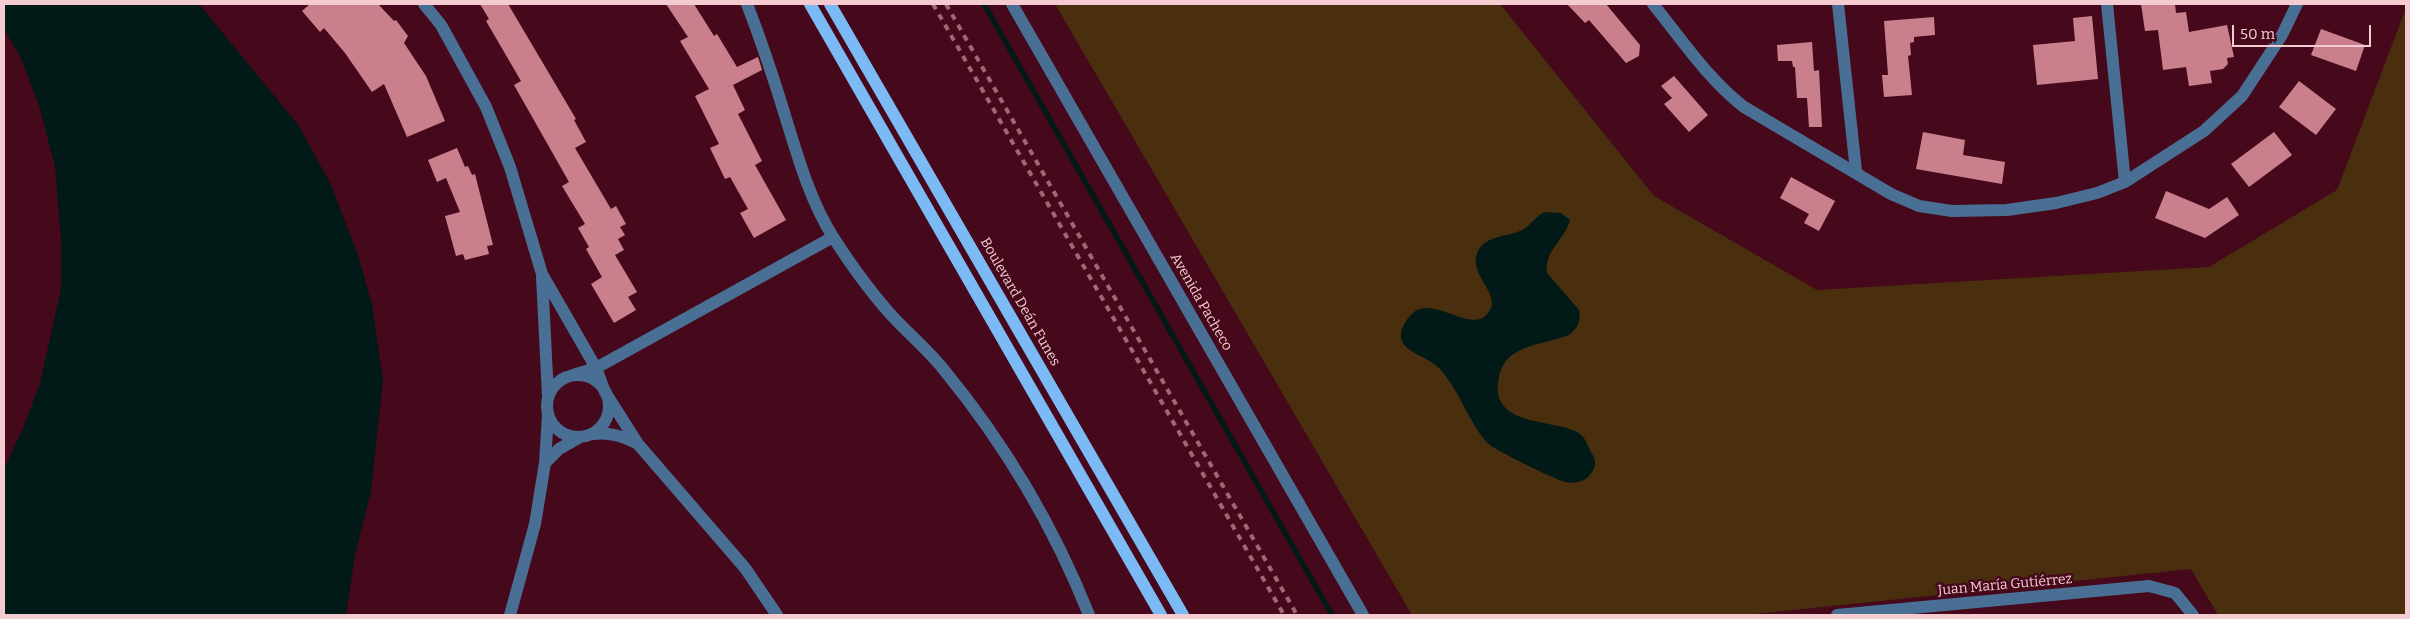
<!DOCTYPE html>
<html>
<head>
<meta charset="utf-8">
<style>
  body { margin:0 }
  #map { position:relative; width:2410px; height:619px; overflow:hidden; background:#46081b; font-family:Bitter,serif }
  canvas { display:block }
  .frame { position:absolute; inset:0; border:5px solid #f3cbd1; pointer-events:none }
  .scale { position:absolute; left:2232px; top:25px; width:139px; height:22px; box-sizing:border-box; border:2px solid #f3cbd1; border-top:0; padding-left:6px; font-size:15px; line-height:18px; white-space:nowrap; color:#f3cbd1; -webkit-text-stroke:4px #46081b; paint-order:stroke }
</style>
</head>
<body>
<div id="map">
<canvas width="2410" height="619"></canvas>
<div class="frame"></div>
<div class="scale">50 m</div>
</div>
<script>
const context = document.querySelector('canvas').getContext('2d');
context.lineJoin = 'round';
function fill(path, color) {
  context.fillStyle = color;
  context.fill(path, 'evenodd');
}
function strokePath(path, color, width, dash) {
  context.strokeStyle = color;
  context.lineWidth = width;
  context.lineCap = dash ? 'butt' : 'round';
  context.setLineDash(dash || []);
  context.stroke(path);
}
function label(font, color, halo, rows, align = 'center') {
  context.font = font + ' Bitter,serif';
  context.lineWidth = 5;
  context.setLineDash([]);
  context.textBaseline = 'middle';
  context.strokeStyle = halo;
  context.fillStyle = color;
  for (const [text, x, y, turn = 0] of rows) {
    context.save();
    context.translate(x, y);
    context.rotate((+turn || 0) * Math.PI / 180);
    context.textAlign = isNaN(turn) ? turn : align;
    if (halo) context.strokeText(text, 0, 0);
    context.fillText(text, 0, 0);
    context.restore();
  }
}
fill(new Path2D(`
  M1055,4h445l154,192 163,94 392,-23 128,-77 69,-182v607h-188l-27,-46 -447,46h-332z`), '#492f0e');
fill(new Path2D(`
  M4,4h195l100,122 32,59 27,70 14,50 11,76 -12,110 -16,64 -9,60h-342v-146l20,-43 16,-43 21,-94v-49l-6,-74 -16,-60 -18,-48 -17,-29z
  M1545,212l16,1 9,7c-5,20 -26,30 -23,53l32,37c2,11 -1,18 -10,25 -18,7 -38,8 -54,18 -9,5 -14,14 -16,24 -11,49 50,42 76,54 8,3 11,10 14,17 3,6 7,11 6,17 -2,7 -6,12 -11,15 -6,3 -13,3 -19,2 -11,-3 -66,-30 -75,-37 -16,-13 -29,-49 -43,-67 -4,-6 -9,-12 -16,-16 -11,-8 -32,-12 -30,-29 1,-6 5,-13 9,-17 22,-27 65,26 81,-8 7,-16 -24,-36 -13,-57 8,-16 30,-14 44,-21 9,-4 13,-14 23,-18z`), '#011917');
strokePath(new Path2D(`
  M984,4l348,611`), '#011917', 5.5);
fill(new Path2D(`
  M310,4h68l16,17 2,-1 12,16 -4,7 22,33 19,45 -38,16 -23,-53 -12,8 -27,-39 -21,-25 -4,4 -18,-21z
  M480,4h28l68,115 -2,1 12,22 -11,6 36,61 5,-3 10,18 -6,3 5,8 -7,4 6,11 -9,5 22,37 -9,5 8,13 -22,13 -23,-39 11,-7 -16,-28 3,-2 -11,-19 7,-4 -23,-38 7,-4 -55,-97 7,-4 -35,-60 3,-2z
  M666,4h28l20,32 3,-2 20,33 21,-10 4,13 -29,15 12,25 -7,4 24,47 -7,4 31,55 -32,18 -14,-25 8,-4 -18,-32 -5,2 -15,-31 9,-4 -24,-48 14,-7 -29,-48 8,-4z
  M1567,4h39l34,41 -1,11 -13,7 -37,-43 -4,3z
  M2141,4h34l1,9 10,-1 3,20 38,-7 7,32 -7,1 1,6 -5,5 -13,2 2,12 -23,3 -3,-19 -23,3 -5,-40 -13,1z
  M2092,16l6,63 -61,6 -4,-40 42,-4 -2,-23z
  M1934,17l1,18 -21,2v5l-4,1 1,12 -3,1 4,39 -28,2 -2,-22h6l-4,-54z
  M2321,29l44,16 -9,26 -45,-16z
  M1812,42l2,29 5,-1 3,57h-13l-2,-29h-10l-2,-31h-2l-1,-6h-14l-1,-16z
  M1674,76l34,39 -19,17 -25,-28 8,-6 -11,-12z
  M2299,81l37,28 -20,26 -37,-28z
  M1923,132l42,8 -2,15 42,7 -3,22 -86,-15z
  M2274,132l18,23 -43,32 -18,-23z
  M457,148l8,19 3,-1 4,9 3,-1 18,71 -6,1 2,8 -24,6 -2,-6 -7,2 -11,-40 15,-4 -14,-34 -9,4 -9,-22z
  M1791,177l44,24 -16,30 -15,-8 5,-9 -29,-16z
  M2166,191l43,18 18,-12 12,18 -34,23 -50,-20z`), '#c9808c');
strokePath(new Path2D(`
  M424,4l17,21 45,82 24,60 32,107 54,94 9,24 33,52 107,124 32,47
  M747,4c15,39 28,78 40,118 12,39 24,80 46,115 18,28 38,56 61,81 16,17 35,33 50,52 60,73 110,157 145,245
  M1012,4l351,611
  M1653,4c29,36 55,75 91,103l147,87 28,12 33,5 55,-1 49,-7 41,-10 28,-11 79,-51 38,-35 40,-61 15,-31
  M1838,4l18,167
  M2107,4l18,178
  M542,277l6,119
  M547 406a31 31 0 1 1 62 0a31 31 0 1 1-62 0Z
  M573,375l23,-7 237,-131
  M593,434c17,-2 29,2 45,10
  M545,463l14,-14 21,-12
  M510,615l25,-91 10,-61 3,-48
  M1837,615l312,-29 26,7 18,22`), '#4a6f94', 12);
strokePath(new Path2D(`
  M810,4l351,611
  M830,4l353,611`), '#7cbaf6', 12);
strokePath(new Path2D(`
  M933,4l351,611
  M946,4l351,611`), '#9c6976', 4, [6, 6]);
label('14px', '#f3cbd1', '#46081b', [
  ["Boulevard Deán Funes",1020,302,60],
  ["Avenida Pacheco",1201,302,60],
  ["Juan María Gutiérrez",2005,585,-5]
]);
</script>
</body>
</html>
